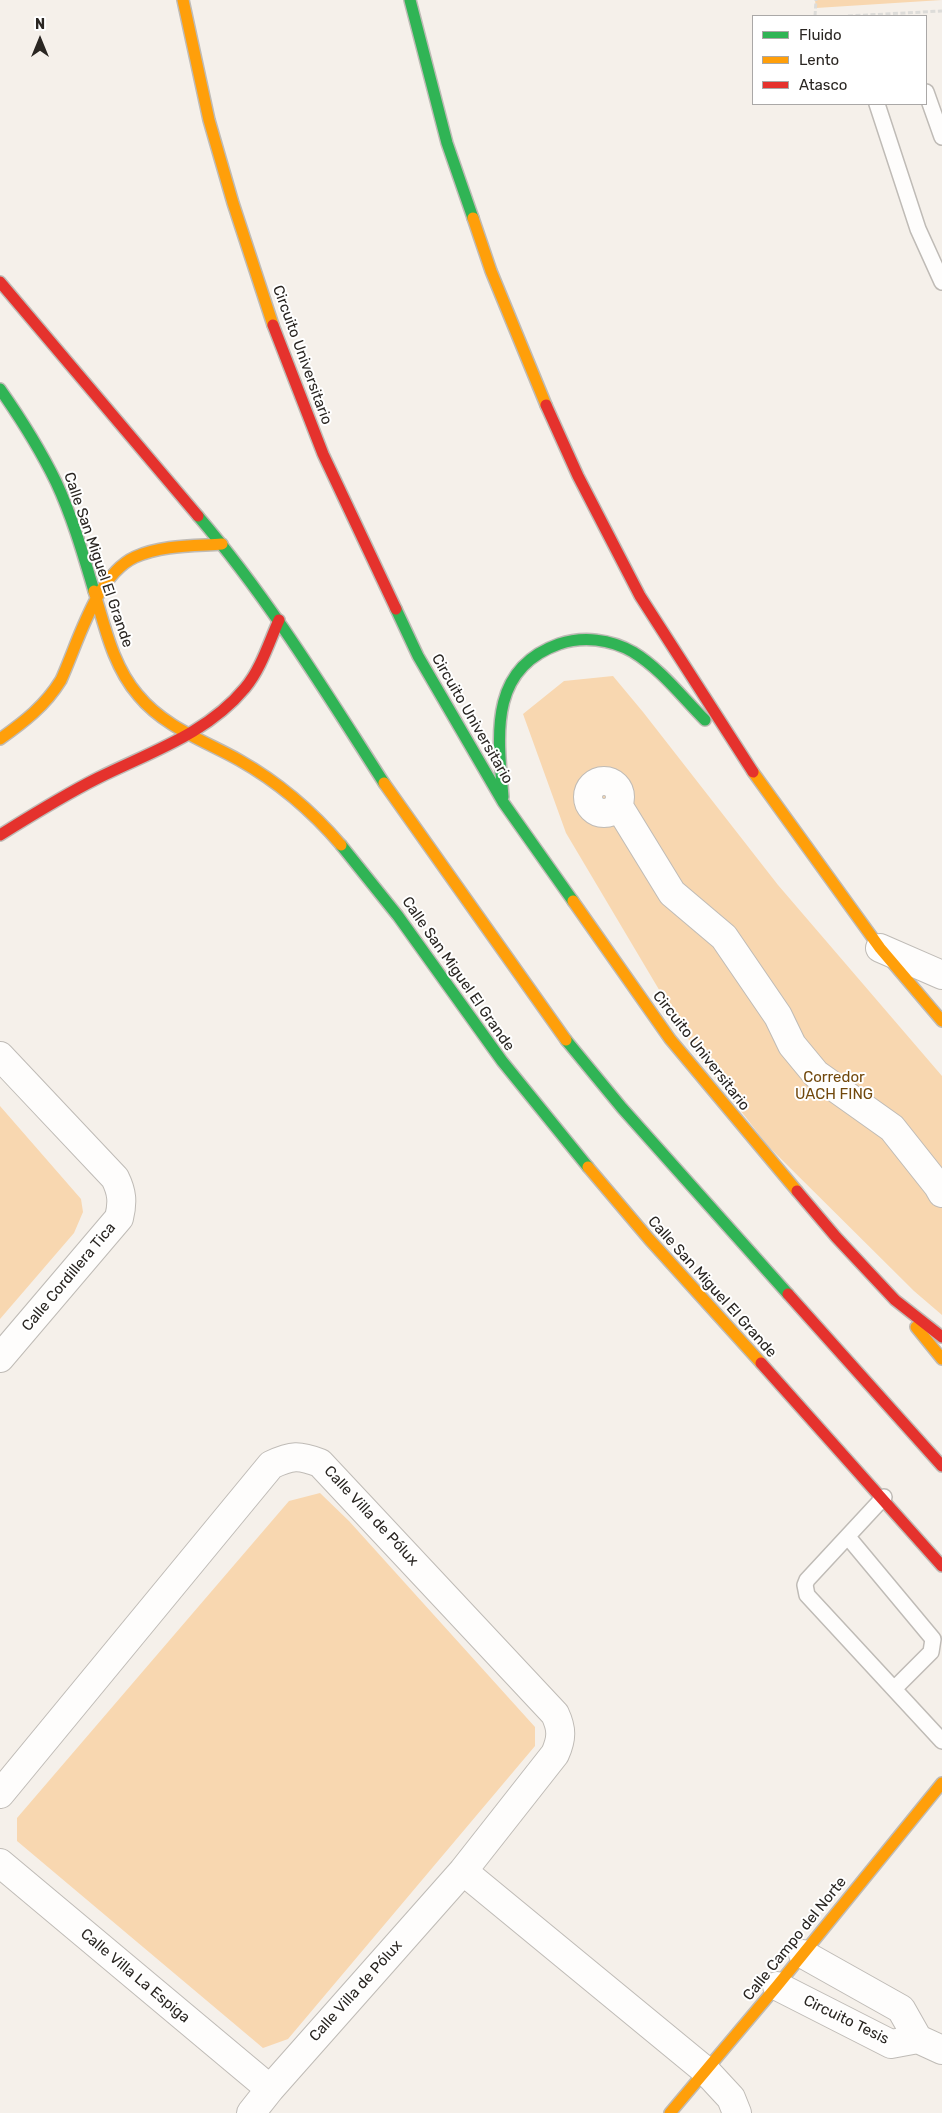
<!DOCTYPE html>
<html>
<head>
<meta charset="utf-8">
<style>
  body { margin:0 }
  #map { position:relative; width:942px; height:2113px; overflow:hidden; background:#f5f0ea; font-family:Rubik,sans-serif }
  canvas { display:block }
  .legend { position:absolute; left:752px; top:15px; width:175px; height:90px; box-sizing:border-box; background:#fff; border:1px solid #aaa8a7; margin:0; padding:6px 9px; list-style:none; font-size:15px; color:#2a2622 }
  .legend li { display:flex; align-items:center; gap:10px; height:25px }
  .legend b { width:25px; border:1px solid #aaa8a7 }
  .north { position:absolute; left:15px; top:15px; width:50px; height:50px; -webkit-text-stroke:4px #fff; paint-order:stroke; rotate:0deg; font-size:14px; font-weight:700; line-height:20px; text-align:center; color:#2a2622 }
  .north::after { content:''; display:block; margin:auto; width:18px; height:22px; background:#2a2622; clip-path:polygon(50% 0,100% 100%,50% 72%,0 100%) }
</style>
</head>
<body>
<div id="map">
<canvas width="942" height="2113"></canvas>
<ul class="legend">
<li><b style="height:6px;background:#30b455"></b>Fluido</li>
<li><b style="height:6px;background:#ff9f0a"></b>Lento</li>
<li><b style="height:6px;background:#e5322d"></b>Atasco</li>
</ul>
<div class="north">N</div>
</div>
<script>
const context = document.querySelector('canvas').getContext('2d');
context.lineJoin = 'round';
function fill(path, color) {
  context.fillStyle = color;
  context.fill(path, 'evenodd');
}
function strokePath(path, color, width, dash) {
  context.strokeStyle = color;
  context.lineWidth = width;
  context.lineCap = dash ? 'butt' : 'round';
  context.setLineDash(dash || []);
  context.stroke(path);
}
function label(font, color, halo, rows, align = 'center') {
  context.font = font + ' Rubik,sans-serif';
  context.lineWidth = 4;
  context.setLineDash([]);
  context.textBaseline = 'middle';
  context.strokeStyle = halo;
  context.fillStyle = color;
  for (const [text, x, y, turn = 0] of rows) {
    context.save();
    context.translate(x, y);
    context.rotate((+turn || 0) * Math.PI / 180);
    context.textAlign = isNaN(turn) ? turn : align;
    if (halo) context.strokeText(text, 0, 0);
    context.fillText(text, 0, 0);
    context.restore();
  }
}
fill(new Path2D(`
  M815,0h127l-126,8z
  M613,676l30,36 135,173 164,191v239l-28,-24 -146,-145 -69,-89 -133,-224 -43,-119 41,-33z
  M0,1106l81,93 2,13 -9,21 -74,86z
  M320,1493l29,28 186,206v19l-247,293 -25,9 -246,-207v-23l272,-317z`), '#f8d7b0');
const lane = new Path2D(`
  M926,92l16,45
  M877,104l41,125 24,53
  M884,1497l-77,83 -2,5 2,10 135,146
  M848,1537l85,102 -2,13 -37,37`);
const street = new Path2D(`
  M588 797a16 16 0 1 1 32 0a16 16 0 1 1-32 0Z
  M618,805l54,88 52,44 54,79 14,29 24,29 76,54 46,58 4,7
  M880,948l62,27
  M0,1056l115,122c7,14 8,24 4,40l-119,140
  M0,1794l271,-329c21,-10 28,-10 49,-2l235,251c7,15 7,24 0,40l-92,117 -193,218 -19,24
  M0,1863l270,226
  M463,1871l243,200 25,27 6,15
  M803,1954l98,55 17,30 24,11
  M777,1986l114,58 27,-5`);
const fast = new Path2D(`
  M410,0l37,143 26,75
  M0,389c21,30 40,60 56,93 16,34 27,72 38,109
  M198,516c71,83 127,175 186,267
  M396,609l22,47 85,146 70,99
  M503,797c-5,-61 -15,-128 56,-153 24,-8 51,-5 74,8 28,17 49,45 72,68
  M341,845l57,71 104,145 86,106
  M566,1040l56,68 166,186`);
const slow = new Path2D(`
  M183,0l26,120 24,83 40,122
  M473,218l18,53 55,134
  M94,591c11,36 19,75 44,104 26,32 67,46 101,65 39,22 73,51 102,85
  M0,739c24,-17 45,-33 61,-59 17,-37 35,-105 74,-123 27,-12 58,-11 87,-13
  M753,772l127,176 62,73
  M384,783l182,257
  M573,901l97,138 127,152
  M588,1167l61,72 112,124
  M916,1327l26,32
  M670,2113l107,-127 165,-203`);
const jam = new Path2D(`
  M0,282l198,234
  M273,325l50,129 73,155
  M546,405l32,71 62,120 113,176
  M0,835c32,-20 64,-40 98,-57 52,-26 109,-44 147,-90 16,-19 24,-46 34,-68
  M797,1191l39,46 59,63 47,37
  M788,1294l154,172
  M761,1363l181,203`);
strokePath(lane, '#bfbbb6', 18);
strokePath(street, '#bfbbb6', 30);
strokePath(fast, '#bfbbb6', 14);
strokePath(slow, '#bfbbb6', 14);
strokePath(jam, '#bfbbb6', 14);
strokePath(new Path2D(`
  M815,16l1,-16
  M848,16l94,-5`), '#dddcd9', 3, [5, 2.5]);
strokePath(lane, '#fefdfc', 15);
strokePath(street, '#fefdfc', 28);
strokePath(fast, '#30b455', 11);
strokePath(slow, '#ff9f0a', 11);
strokePath(jam, '#e5322d', 11);
label('15px', '#2a2622', '#fff', [
  ["Circuito Universitario",302,355,70],
  ["Calle San Miguel El Grande",98,560,71],
  ["Circuito Universitario",472,719,60],
  ["Calle San Miguel El Grande",458,974,55],
  ["Circuito Universitario",701,1051,52],
  ["Calle Cordillera Tica",69,1277,-50],
  ["Calle San Miguel El Grande",712,1287,48],
  ["Calle Villa de Pólux",371,1516,47],
  ["Calle Campo del Norte",795,1939,-51],
  ["Calle Villa La Espiga",135,1976,40],
  ["Calle Villa de Pólux",356,1991,-48],
  ["Circuito Tesis",846,2020,26]
]);
label('15px', '#71480c', '#fff', [
  ["Corredor",834,1078],
  ["UACH FING",834,1095]
]);
</script>
</body>
</html>
